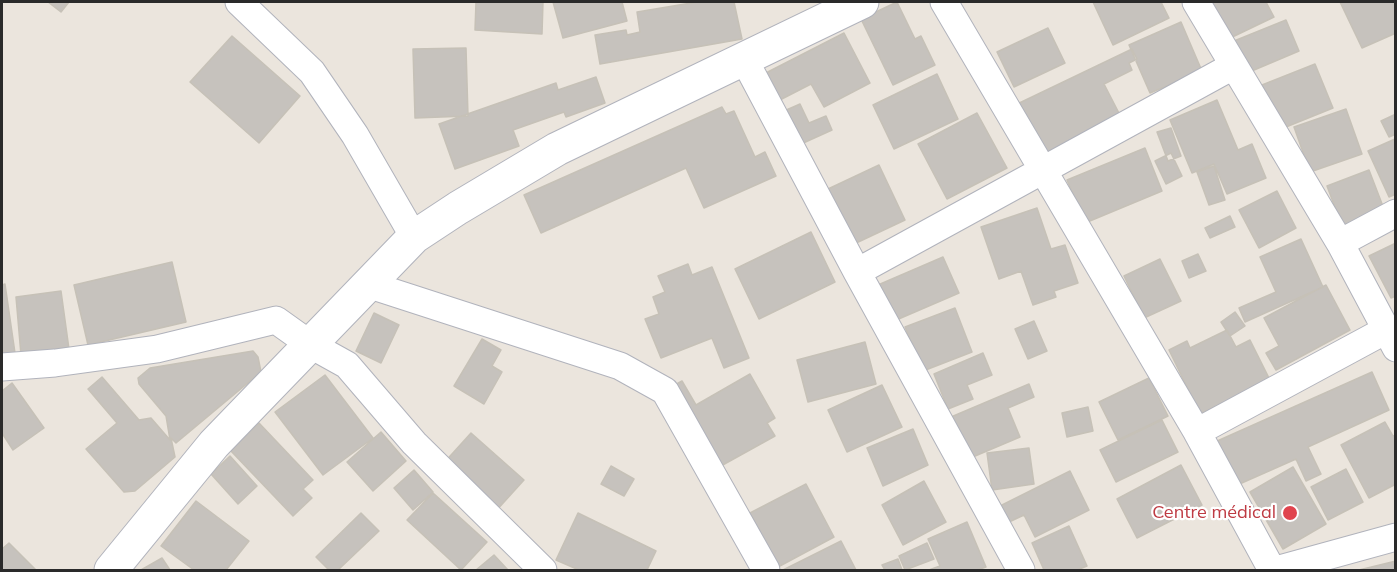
<!DOCTYPE html>
<html>
<head>
<meta charset="utf-8">
<style>
  body { margin:0 }
  #map { position:relative; width:1397px; height:572px; overflow:hidden; background:#ebe5dd; font-family:Mulish,sans-serif }
  canvas { display:block }
  .frame { position:absolute; inset:0; border:3px solid #2a2a2a; pointer-events:none }
</style>
</head>
<body>
<div id="map">
<canvas width="1397" height="572"></canvas>
<div class="frame"></div>
</div>
<script>
const context = document.querySelector('canvas').getContext('2d');
context.lineJoin = 'round';
function fill(path, color) {
  context.fillStyle = color;
  context.fill(path, 'evenodd');
}
function strokePath(path, color, width, dash) {
  context.strokeStyle = color;
  context.lineWidth = width;
  context.lineCap = dash ? 'butt' : 'round';
  context.setLineDash(dash || []);
  context.stroke(path);
}
function label(font, color, halo, rows, align = 'center') {
  context.font = font + ' Mulish,sans-serif';
  context.lineWidth = 4.5;
  context.setLineDash([]);
  context.textBaseline = 'middle';
  context.strokeStyle = halo;
  context.fillStyle = color;
  for (const [text, x, y, turn = 0] of rows) {
    context.save();
    context.translate(x, y);
    context.rotate((+turn || 0) * Math.PI / 180);
    context.textAlign = isNaN(turn) ? turn : align;
    if (halo) context.strokeText(text, 0, 0);
    context.fillText(text, 0, 0);
    context.restore();
  }
}
const building = new Path2D(`
  M48,2h21l-8,10z
  M476,2h67l-1,32 -67,-4z
  M553,2h69l5,19 -64,17z
  M697,2h37l8,37 -142,25 -5,-29 31,-5 1,5 13,-3 -3,-20z
  M897,2l18,37 6,-3 14,29 -42,20 -32,-66z
  M1093,2h68l8,16 -56,27z
  M1205,2h61l8,15 -50,24z
  M1340,2h56v31l-34,15z
  M1286,20l13,31 -52,22 -13,-32z
  M1181,22l21,49 -52,22 -21,-48z
  M1048,28l17,35 -51,24 -17,-35z
  M844,33l26,50 -46,24 -13,-23 -37,19 -14,-27z
  M232,36l68,60 -41,47 -69,-61z
  M466,48l2,68 -53,2 -2,-69z
  M1132,49l5,10 -8,4 3,7 -28,14 18,35 -75,37 -36,-49z
  M1315,64l18,44 -52,21 -19,-44z
  M937,74l21,45 -64,30 -21,-44z
  M596,77l9,26 -39,14 -2,-5 -51,18 6,16 -64,23 -16,-45 117,-41 2,7z
  M1217,100l21,50 14,-6 14,34 -39,16 -13,-30 -22,9 -22,-53z
  M800,104l9,19 17,-7 6,14 -42,19 -15,-34z
  M722,107l4,7 8,-3 21,46 10,-5 11,24 -72,32 -18,-40 -145,65 -17,-38z
  M1346,109l16,45 -52,18 -16,-45z
  M977,113l30,55 -60,31 -29,-55z
  M1396,114v20l-7,3 -8,-16z
  M1171,128l10,28 -13,5 -11,-29z
  M1395,139l1,55 -7,3 -21,-46z
  M1145,148l17,43 -77,32 -18,-43z
  M1171,153l11,23 -16,8 -11,-23z
  M879,165l26,55 -51,24 -26,-55z
  M1214,166l11,34 -16,5 -12,-33z
  M1369,170l15,39 -42,17 -15,-40z
  M1277,191l19,37 -37,20 -20,-38z
  M1037,208l14,41 14,-4 13,38 -24,8 2,6 -23,8 -12,-34 -22,8 -18,-52z
  M1230,216l5,11 -25,11 -5,-10z
  M811,232l24,50 -76,37 -24,-50z
  M1301,239l22,48 -78,35 -6,-14 37,-16 -16,-35z
  M1396,243v53l-5,2 -22,-42z
  M1198,254l8,17 -17,7 -7,-17z
  M943,257l16,36 -65,28 -16,-36z
  M1160,259l21,42 -37,17 -20,-42z
  M172,262l14,60 -98,23 -14,-60z
  M688,264l4,11 20,-8 37,91 -25,10 -12,-30 -51,20 -16,-39 14,-5 -6,-17 12,-5 -7,-16z
  M5,284l10,69 -13,2v-70z
  M1326,285l24,45 -74,40 -10,-17 13,-7 -15,-28z
  M61,291l8,58 -48,6 -5,-58z
  M955,308l17,44 -49,19 -18,-44z
  M1235,312l10,14 -15,10 -9,-14z
  M374,313l25,12 -18,38 -25,-12z
  M1034,321l13,30 -19,8 -13,-30z
  M1227,330l9,17 14,-7 20,40 -70,34 -31,-64 18,-9 3,7z
  M482,339l19,11 -9,16 10,6 -18,32 -30,-18z
  M865,342l11,42 -68,18 -11,-42z
  M253,351l5,6 3,15 -85,71 -5,-5 4,19 -40,34 -11,1 -38,-43 31,-26 -29,-34 14,-12 37,43 12,-2 19,22 -4,-24 -27,-32 -1,-6 12,-10z
  M983,353l9,22 -25,10 6,14 -25,10 -14,-35z
  M1372,372l17,38 -81,37 13,27 -15,7 -10,-22 -61,27 -20,-44z
  M750,374l25,44 -8,5 8,13 -74,41 -46,-81 27,-15 14,24z
  M325,375l48,63 -50,37 -48,-63z
  M1149,378l19,38 -50,24 -19,-38z
  M12,383l32,45 -31,22 -11,-17v-42z
  M1029,384l5,13 -26,11 12,29 -52,22 -17,-42z
  M882,385l20,42 -55,25 -19,-42z
  M1088,407l5,24 -26,6 -5,-24z
  M1162,420l16,32 -62,30 -16,-32z
  M1385,422l8,14 3,-1v49l-27,14 -28,-53z
  M259,423l54,57 -10,9 9,9 -19,18 -63,-66z
  M913,429l15,36 -45,21 -16,-38z
  M381,432l25,29 -33,30 -26,-29z
  M471,433l53,47 -29,32 -53,-47z
  M1029,448l5,36 -42,6 -5,-37z
  M230,456l27,30 -19,18 -27,-30z
  M1181,465l21,40 -65,33 -20,-39z
  M611,466l23,13 -10,17 -23,-12z
  M1293,467l33,57 -43,25 -33,-57z
  M1346,469l17,33 -35,18 -17,-33z
  M414,470l19,22 -20,18 -19,-22z
  M1070,471l19,39 -54,27 -11,-22 -15,7 -9,-16z
  M924,481l22,41 -43,23 -21,-40z
  M806,484l28,53 -56,30 -28,-54z
  M433,493l54,49 -26,28 -54,-50z
  M196,501l53,40 -23,29h-32l-33,-24z
  M361,513l18,18 -41,39h-9l-13,-13z
  M578,513l78,38 -9,19h-68l-23,-10z
  M967,522l19,45 -9,3h-48l11,-4 -12,-27z
  M1069,526l18,40 -10,4h-33l-12,-27z
  M841,541l15,29h-73z
  M9,543l27,27h-34v-21z
  M927,543l7,16 -29,11 -6,-14z
  M494,555l14,15h-32z
  M162,558l8,12h-29z
  M898,559l4,11h-17l-3,-5z
  M1396,561v9h-37z`);
fill(building, '#c6c2bd');
strokePath(building, '#c6c1b7', 1.5);
const street = new Path2D(`
  M239,2l73,70 43,63 59,102
  M944,2l253,430 75,138
  M1196,2l144,241 56,105
  M744,59l113,213 164,298
  M1340,243l56,-30
  M857,272l376,-206
  M370,285l250,81 45,25 101,179
  M2,367l53,-4 102,-14 119,-29 35,25 36,20 67,78 129,127
  M1197,432l189,-102
  M1276,570l120,-33`);
const secondary = new Path2D(`
  M111,570l103,-126 200,-207 44,-29 99,-59 305,-147`);
strokePath(street, '#b1b3bc', 29);
strokePath(secondary, '#b1b3bc', 35);
strokePath(street, '#fff', 27);
strokePath(secondary, '#fff', 33);
for (const [x, y, r, color] of [
  [1290,513,8,"#e0444e"]
]) {
  const dot = new Path2D();
  dot.arc(x, y, r, 0, 2 * Math.PI);
  context.fillStyle = color;
  context.fill(dot);
  strokePath(dot, '#fff', 2);
}
label('18px', '#be3a42', '#fff', [
  ["Centre médical",1276,513]
], 'right');
</script>
</body>
</html>
